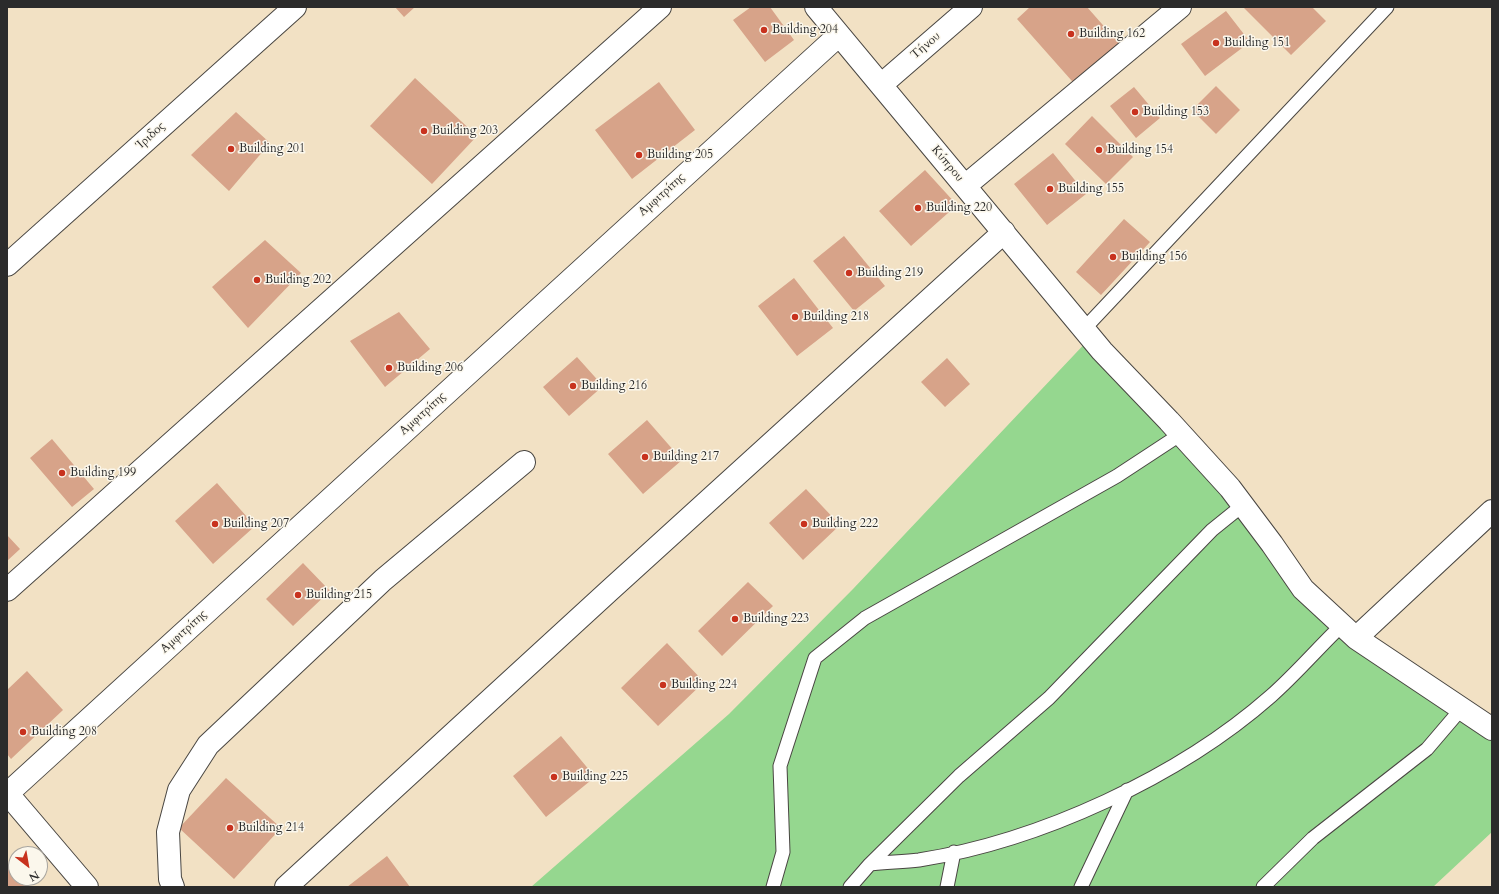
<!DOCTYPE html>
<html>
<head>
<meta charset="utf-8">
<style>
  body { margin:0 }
  #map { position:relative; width:1499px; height:894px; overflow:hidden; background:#f2e1c4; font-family:Cardo,serif }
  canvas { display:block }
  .frame { position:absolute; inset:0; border:8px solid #2b2b2b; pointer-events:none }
  .north { position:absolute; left:8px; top:846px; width:40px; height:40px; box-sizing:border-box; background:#fbf7ec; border:1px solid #a8a59f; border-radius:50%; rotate:149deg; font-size:11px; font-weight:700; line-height:16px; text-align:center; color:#2b2b2b }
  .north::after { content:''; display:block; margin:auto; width:14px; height:18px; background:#c8321e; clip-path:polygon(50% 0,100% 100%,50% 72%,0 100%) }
</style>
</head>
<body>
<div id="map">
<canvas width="1499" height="894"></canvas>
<div class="frame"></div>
<div class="north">N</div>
</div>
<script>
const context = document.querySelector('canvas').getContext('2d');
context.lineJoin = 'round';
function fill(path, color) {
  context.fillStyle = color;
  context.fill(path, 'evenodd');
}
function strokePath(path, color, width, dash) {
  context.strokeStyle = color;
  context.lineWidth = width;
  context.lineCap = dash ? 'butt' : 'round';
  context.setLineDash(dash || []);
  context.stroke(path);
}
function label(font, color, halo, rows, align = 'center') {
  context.font = font + ' Cardo,serif';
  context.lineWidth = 3;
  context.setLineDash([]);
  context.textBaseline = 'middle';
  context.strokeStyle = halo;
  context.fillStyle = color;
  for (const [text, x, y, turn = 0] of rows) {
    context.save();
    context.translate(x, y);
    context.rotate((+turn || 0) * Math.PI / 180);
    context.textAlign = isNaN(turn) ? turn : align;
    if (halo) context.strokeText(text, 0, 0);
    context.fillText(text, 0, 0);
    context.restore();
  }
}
fill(new Path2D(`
  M1091,337l182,221 219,177v97l-59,55h-902l198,-173 124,-125z`), '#95d78f');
fill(new Path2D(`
  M395,7h20l-11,10z
  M751,7h19l24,33 -29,22 -32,-42z
  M1030,7h57l37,42 -45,40 -62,-70z
  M1243,7h69l14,14 -35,34z
  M1226,11l24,31 -45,34 -24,-32z
  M415,78l62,58 -45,48 -62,-58z
  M659,82l36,48 -63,49 -37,-49z
  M1216,86l24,24 -24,24 -24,-24z
  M1134,87l26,31 -24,20 -26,-32z
  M236,112l34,31 -41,48 -38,-36z
  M1092,116l41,41 -27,27 -41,-40z
  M1053,153l33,41 -39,31 -33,-41z
  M925,170l32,35 -46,41 -32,-35z
  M1124,219l26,23 -49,53 -25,-23z
  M844,236l41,50 -31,25 -41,-50z
  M265,240l36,33 -53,55 -36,-41z
  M794,278l39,50 -36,28 -39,-50z
  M399,312l31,37 -45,38 -35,-46z
  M577,357l26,29 -34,30 -26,-29z
  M947,358l23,26 -25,23 -24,-25z
  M647,420l35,40 -39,34 -35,-40z
  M52,439l42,50 -22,18 -42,-49z
  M217,483l38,43 -42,38 -38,-43z
  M806,489l34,36 -37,35 -34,-37z
  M7,535l13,14 -13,12z
  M303,563l27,28 -37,35 -27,-27z
  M748,582l25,24 -51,50 -24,-25z
  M667,643l37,39 -46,44 -37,-38z
  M27,671l36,39 -52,49 -4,-5v-64z
  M561,736l34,41 -49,40 -33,-41z
  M226,778l55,50 -47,51 -55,-51z
  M387,856l23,31h-63z
  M7,862l9,11v5h4l7,9h-20z`), '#d7a389');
const service = new Path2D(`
  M1084,329l303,-322
  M870,864c16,-2 33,-2 49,-4 121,-19 260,-83 352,-164 25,-22 47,-48 71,-71
  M773,887l10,-35 -3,-86 35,-108 50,-40 252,-142 64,-42
  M850,887l20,-23 89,-88 90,-78 163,-168 31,-25
  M947,887l7,-35
  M1081,887l46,-97
  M1263,887l50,-49 114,-89 35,-41`);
const minor = new Path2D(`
  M816,7l286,344 67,70 61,67 42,56 31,45 53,49 136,91
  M881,85l90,-78
  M965,186l215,-179
  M7,265l288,-258
  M7,590l653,-583
  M1356,638l136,-127
  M7,794l832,-759
  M173,887l-3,-8 -2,-47 11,-42 29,-45 175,-165 141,-118
  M286,887l324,-297 394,-358`);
const tertiary = new Path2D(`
  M7,793l80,94`);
strokePath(service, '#494642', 15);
strokePath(minor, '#494642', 24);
strokePath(tertiary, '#494642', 24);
strokePath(service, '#fff', 13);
strokePath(minor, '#fff', 22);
strokePath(tertiary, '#fff', 22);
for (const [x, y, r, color] of [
  [764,30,4,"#c8321e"],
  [1071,34,4,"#c8321e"],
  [1216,43,4,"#c8321e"],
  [1135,112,4,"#c8321e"],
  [424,131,4,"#c8321e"],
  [231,149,4,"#c8321e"],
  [1099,150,4,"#c8321e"],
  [639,155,4,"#c8321e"],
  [1050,189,4,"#c8321e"],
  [918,208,4,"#c8321e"],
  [1113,257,4,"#c8321e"],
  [849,273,4,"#c8321e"],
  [257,280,4,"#c8321e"],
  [795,317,4,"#c8321e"],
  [389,368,4,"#c8321e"],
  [573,386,4,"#c8321e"],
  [645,457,4,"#c8321e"],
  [62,473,4,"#c8321e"],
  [215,524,4,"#c8321e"],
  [804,524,4,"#c8321e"],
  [298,595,4,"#c8321e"],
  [735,619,4,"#c8321e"],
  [663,685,4,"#c8321e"],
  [23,732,4,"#c8321e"],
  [554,777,4,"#c8321e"],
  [230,828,4,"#c8321e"]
]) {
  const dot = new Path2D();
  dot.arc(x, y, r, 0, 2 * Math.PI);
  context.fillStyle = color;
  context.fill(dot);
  strokePath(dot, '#fbf7ec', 1.5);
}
label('12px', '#2b2b2b', '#fbf7ec', [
  ["Building 204",772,30],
  ["Building 162",1079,34],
  ["Building 151",1224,43],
  ["Building 153",1143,112],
  ["Building 203",432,131],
  ["Building 201",239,149],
  ["Building 154",1107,150],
  ["Building 205",647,155],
  ["Building 155",1058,189],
  ["Building 220",926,208],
  ["Building 156",1121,257],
  ["Building 219",857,273],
  ["Building 202",265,280],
  ["Building 218",803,317],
  ["Building 206",397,368],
  ["Building 216",581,386],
  ["Building 217",653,457],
  ["Building 199",70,473],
  ["Building 207",223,524],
  ["Building 222",812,524],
  ["Building 215",306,595],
  ["Building 223",743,619],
  ["Building 224",671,685],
  ["Building 208",31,732],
  ["Building 225",562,777],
  ["Building 214",238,828]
], 'left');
label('12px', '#2b2b2b', '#fbf7ec', [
  ["Τήνου",926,46,-41],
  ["Ίριδος",151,136,-42],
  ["Κύπρου",947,164,50],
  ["Αμφιτρίτης",662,195,-42],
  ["Αμφιτρίτης",423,414,-42],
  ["Αμφιτρίτης",184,632,-42]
]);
</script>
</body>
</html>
